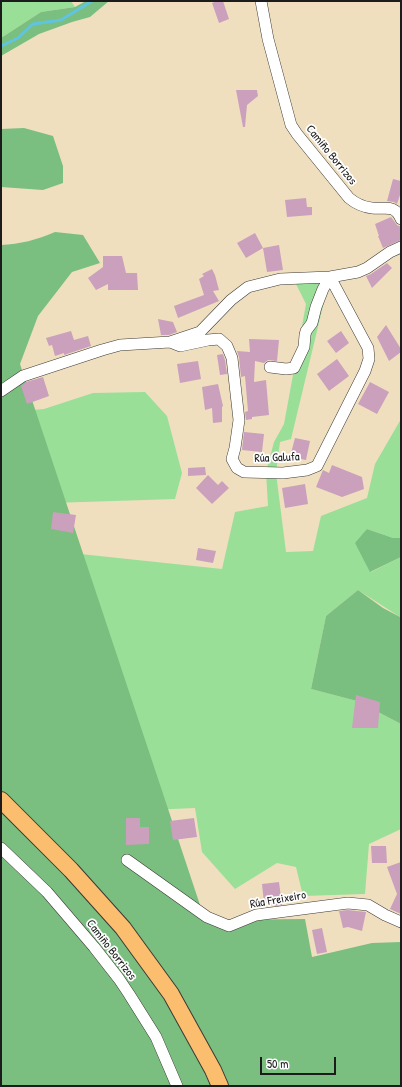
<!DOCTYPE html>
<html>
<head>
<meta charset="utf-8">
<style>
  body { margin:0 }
  #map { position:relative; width:402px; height:1087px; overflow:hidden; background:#efdfbf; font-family:"Patrick Hand",sans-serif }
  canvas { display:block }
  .frame { position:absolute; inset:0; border:2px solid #1c1c1c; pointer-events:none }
  .scale { position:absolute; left:260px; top:1057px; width:76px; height:18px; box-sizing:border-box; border:2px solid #1c1c1c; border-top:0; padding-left:5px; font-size:12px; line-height:14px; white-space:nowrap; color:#1c1c1c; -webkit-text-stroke:3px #fff; paint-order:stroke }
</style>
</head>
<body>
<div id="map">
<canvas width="402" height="1087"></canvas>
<div class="frame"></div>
<div class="scale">50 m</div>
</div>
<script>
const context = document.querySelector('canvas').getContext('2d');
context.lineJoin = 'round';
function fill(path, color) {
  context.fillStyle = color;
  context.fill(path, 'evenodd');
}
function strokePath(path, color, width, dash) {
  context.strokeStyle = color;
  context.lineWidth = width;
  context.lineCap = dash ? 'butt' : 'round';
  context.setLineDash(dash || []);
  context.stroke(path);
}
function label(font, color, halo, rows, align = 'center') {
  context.font = font + ' "Patrick Hand",sans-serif';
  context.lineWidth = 3.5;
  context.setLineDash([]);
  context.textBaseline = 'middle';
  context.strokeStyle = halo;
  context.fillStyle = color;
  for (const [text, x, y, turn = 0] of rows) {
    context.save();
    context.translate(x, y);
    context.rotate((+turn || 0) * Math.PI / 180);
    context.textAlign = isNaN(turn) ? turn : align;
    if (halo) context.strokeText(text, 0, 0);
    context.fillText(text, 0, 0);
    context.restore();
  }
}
fill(new Path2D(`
  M1,1h70l4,6 -34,5 -40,26z
  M291,274l39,3 -39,162 -11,3 -4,31 10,79 27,-1 8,-35 46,-18 8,-34 26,-45v119h-8l-26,-9 4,43 30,-15v59l-1,1 -42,-27 -32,26 -15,73 46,12 44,23v105l-32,15 -4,50 -62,2 -7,-29 -19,-4 -42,26 -33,-37 -7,-44 -68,3 -56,-258 151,16 13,-57 33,-6 -2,-34 8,-30 10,-18 22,-120z
  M145,392l22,24 15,57 -7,26 -123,4 -42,-91 34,-3 49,-16z`), '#99df97');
fill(new Path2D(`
  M86,1h23l-19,16 -18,5 -33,12 -38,22v-18l40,-26 34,-5z
  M24,128l29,8 10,30v17l-20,7 -42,-3v-58z
  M55,232l28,3 17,28 -28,9 -34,44 -18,48 185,556 100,-1 7,38 60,-14 29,-1v144h-400v-841c19,-1 36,-5 54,-13z
  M367,529l26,9h8v19l-31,15 -15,-29z
  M358,590l25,18 17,9 1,-1v108l-44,-23 -46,-12 15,-73z`), '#7abe80');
strokePath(new Path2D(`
  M1,46l17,-8 15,-14 28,-4 31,-19`), '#61c4df', 3);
fill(new Path2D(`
  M217,1h6l6,18 -10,4 -7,-20z
  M236,90h21l1,6 -11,9 -2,22h-2z
  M393,179l8,2v11l-4,12 -3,-2 -7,-1z
  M306,198l1,9h5v8l-25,2 -2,-17z
  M391,217l6,8 4,2v13l-18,8 -5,-12h1l-4,-12z
  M255,233l8,15 -17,10 -9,-15z
  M279,245l4,25 -16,2 -4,-24z
  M103,256h19l4,17h11l1,17h-30v-6l-12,6 -8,-12 15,-11z
  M387,263l5,5 -20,20 -6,-12 5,-2z
  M212,269l3,6 4,15 -6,1 6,10 -41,17 -4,-12 30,-11 -5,-16 5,-3 -2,-2z
  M158,319l15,3 4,10 -8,3h-8z
  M386,325l15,24v3l-12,9 -12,-24z
  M71,331l3,9 14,-4 3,10 -27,9v-2l-9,3 -3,-11 -3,1 -3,-8z
  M341,331l8,12 -13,10 -9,-12z
  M249,339l30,1 -2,21 -9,-1 -4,3 -9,-2 -1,21 12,-2 3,35 -17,2v2l-6,1 -1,-8 3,-1 -3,-35 -4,1 -2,-20 -2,-6 13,1z
  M223,354l2,6 2,14 -7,1 -3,-20z
  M337,359l12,17 -20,15 -12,-17z
  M198,361l3,18 -21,4 -3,-19z
  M43,377l6,19 -22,8 -6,-18 5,-4z
  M370,382l19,10 -12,22 -19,-10z
  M218,384l5,22 -1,1v15l-9,1 -1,-15 -7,2 -3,-23z
  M244,432l20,2 -2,18 -20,-2z
  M295,438l15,3 -4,19 -16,-3z
  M332,465l30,12 2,12 -22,8 -26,-10 7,-17 6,3z
  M205,467l1,8 -18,1v-8z
  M208,475l10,10 4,-4 7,7 -17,16 -16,-16z
  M305,484l3,20 -23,4 -3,-20z
  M53,512l23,3 -3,18 -22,-4z
  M198,548l18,3 -3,12 -17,-3z
  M356,695l24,7 -2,26h-26z
  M126,818h14v9h9v17l-23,1z
  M194,818l3,19 -24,3 -3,-19z
  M371,846h15l1,17h-15z
  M401,862v52l-11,-5 7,-15 -10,-27z
  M279,882l3,23 -8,1 -1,-4 -9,1 -2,-19z
  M348,910l18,2 -4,19 -14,-4 -5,1 -4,-17z
  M322,928l5,24 -10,2 -5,-24z`), '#caa0bd');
const minor = new Path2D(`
  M261,1l7,38 23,86 6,9 52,64c6,5 14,9 23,10 13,2 22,-5 29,11
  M170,342l10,4 28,-6 11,-1 8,7 5,12 7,62 -4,28 -3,11 5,9 7,4 39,1 24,-3 10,-4 48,-95 4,-12 -1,-11 -38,-71
  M270,367l16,2 8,-1 10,-21 1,-12 1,-4 6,-8 4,-16 7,-18 7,-12
  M1,391l22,-15 79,-26 18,-5 50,-3 30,-10 31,-32 17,-13 32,-8 50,-2 28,-5 9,-4 23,-16 11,-5
  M1,848l46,44 47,55 25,32 10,15 27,43 21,49
  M127,860l80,57 22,9 27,-11 92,-12 20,2 17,10 16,7`);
const highway = new Path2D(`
  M1,800l70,70 52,58 48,66 42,76 7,16`);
strokePath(minor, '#3c3934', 12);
strokePath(highway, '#3c3934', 18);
strokePath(minor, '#fff', 11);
strokePath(highway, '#fbbd6e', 16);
label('12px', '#1c1c1c', '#fff', [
  ["Camiño Borrizos",331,155,51],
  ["Rúa Galufa",277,458,-2],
  ["Rúa Freixeiro",278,900,-10],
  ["Camiño Borrizos",111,950,52]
]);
</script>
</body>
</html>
